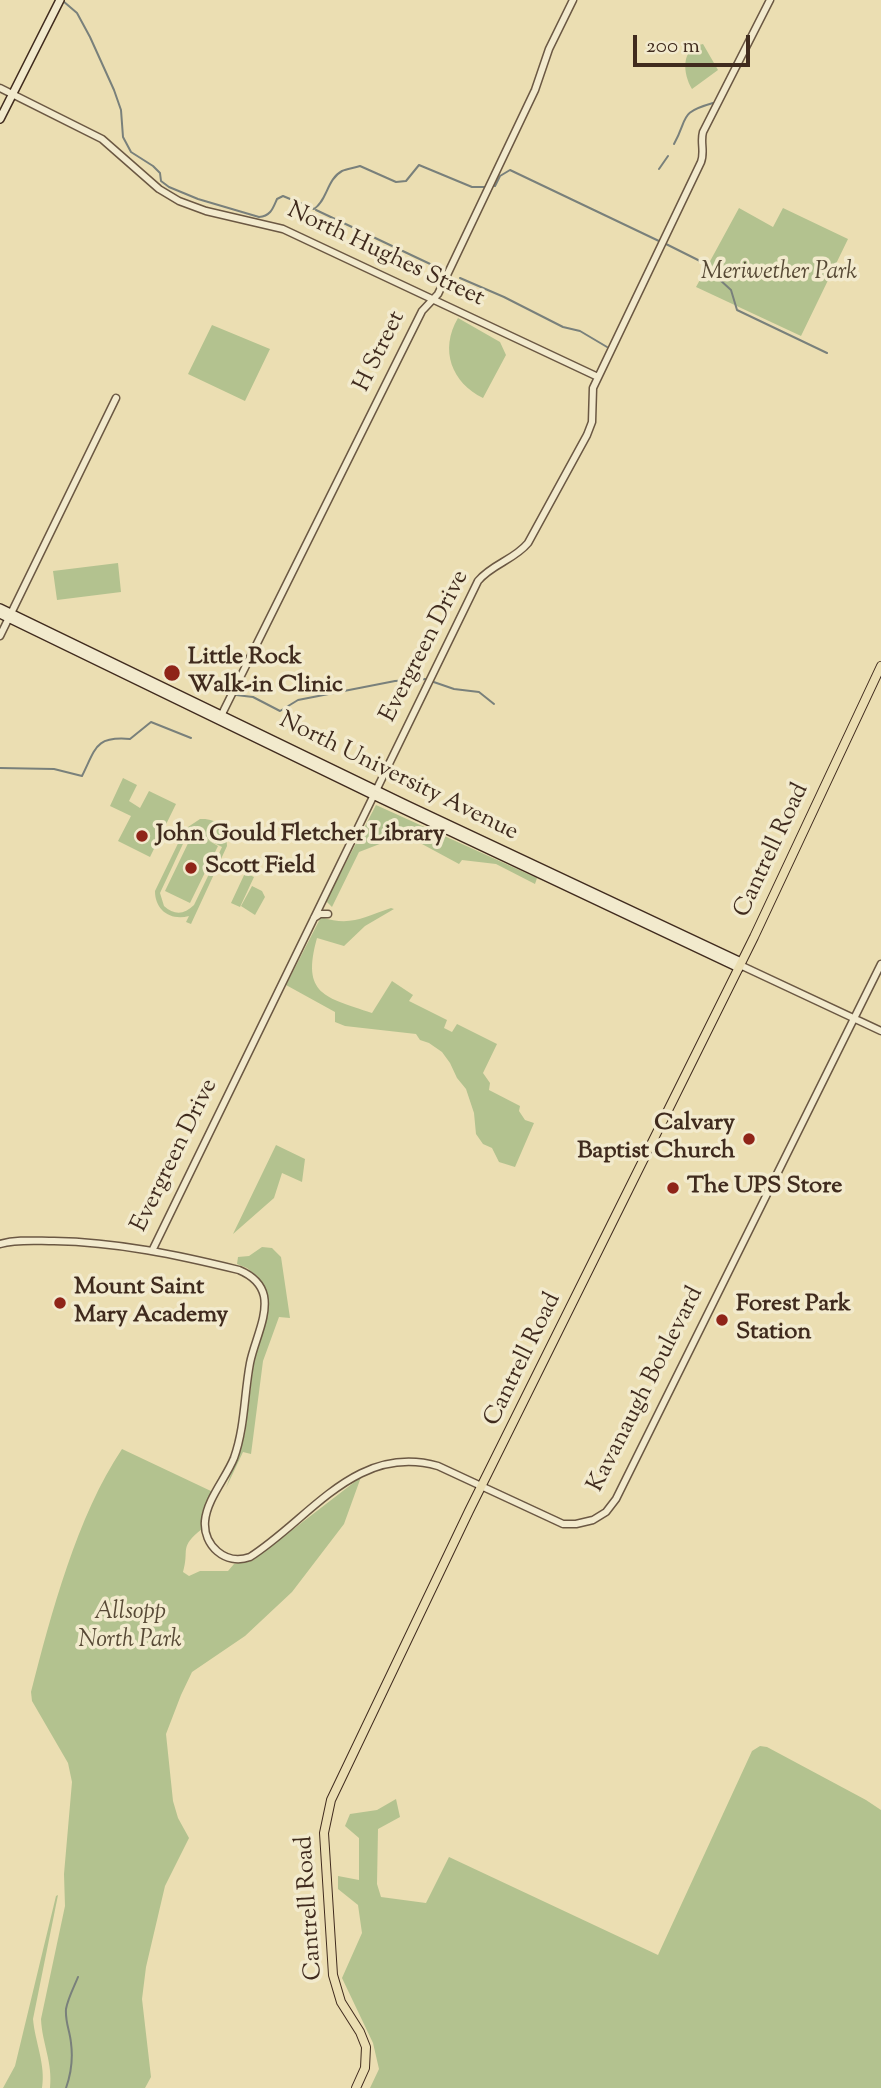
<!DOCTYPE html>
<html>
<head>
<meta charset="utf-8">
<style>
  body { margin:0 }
  #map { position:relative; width:881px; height:2088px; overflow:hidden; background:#ebdeb2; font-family:"Sorts Mill Goudy",serif }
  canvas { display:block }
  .scale { position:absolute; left:633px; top:35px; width:117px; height:32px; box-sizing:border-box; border:4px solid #402b1e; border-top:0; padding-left:9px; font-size:21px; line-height:24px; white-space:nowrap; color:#402b1e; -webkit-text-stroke:5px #f2eacd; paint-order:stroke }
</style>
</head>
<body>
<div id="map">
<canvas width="881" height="2088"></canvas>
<div class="scale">200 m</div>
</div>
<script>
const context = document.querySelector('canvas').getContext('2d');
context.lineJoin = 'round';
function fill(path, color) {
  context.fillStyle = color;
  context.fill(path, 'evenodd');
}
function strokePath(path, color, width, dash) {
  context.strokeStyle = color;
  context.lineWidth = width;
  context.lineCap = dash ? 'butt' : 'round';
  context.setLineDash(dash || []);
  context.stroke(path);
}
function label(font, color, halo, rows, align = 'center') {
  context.font = font + ' "Sorts Mill Goudy",serif';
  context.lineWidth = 7;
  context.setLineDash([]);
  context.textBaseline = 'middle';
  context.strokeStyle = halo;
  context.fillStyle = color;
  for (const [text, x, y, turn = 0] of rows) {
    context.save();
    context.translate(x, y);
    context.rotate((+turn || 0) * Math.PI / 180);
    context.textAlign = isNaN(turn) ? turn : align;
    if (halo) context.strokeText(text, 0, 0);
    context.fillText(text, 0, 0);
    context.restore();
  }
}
fill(new Path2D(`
  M703,44l15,26 -26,19c-9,-15 -12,-41 11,-45z
  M739,208l34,19 10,-19 65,31 -47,97 -105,-49z
  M458,318l42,24 6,13 -23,43c-31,-15 -44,-48 -25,-80z
  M212,325l58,24 -25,52 -57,-27z
  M118,563l3,29 -64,8 -4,-29z
  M123,778l14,7 -8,16 11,7 9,-17 27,13 -26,53 -32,-16 13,-25 -21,-10z
  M376,805l161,73 -2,6 -39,-20 -34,-4 -3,4 -50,-27 -19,3 -31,12 -27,55 -6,-6z
  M200,819c17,-1 27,9 27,27l-36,78 -5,-2 3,-6c-19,5 -34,-6 -34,-25l30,-62zM189,831l4,2 -28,58 25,12 28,-57 -12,-7 16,8 -28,58c-10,10 -20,10 -30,1l-4,-13z
  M245,873l9,4 -14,30 -9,-4z
  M252,886l10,5 3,6 -10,18 -14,-9z
  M391,908l3,1 -29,17 -21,20 -27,-8c-16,57 8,59 55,75l20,-32 21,14 -4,6 38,19 -3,8 8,4 5,-8 40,20 -14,29 7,10 -1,7 31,16 -1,5 6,9 9,3 -19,44 -16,-5 -7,-14 -9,-4 -7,-10 -2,-21 -8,-24 -9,-11 -7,-15 -8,-11 -13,-9 -9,-3 -4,-6 -71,-8 -10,-4v-10l-49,-27 35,-68c30,10 42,0 70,-9z
  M276,1145l29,14 -3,23 -20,-9 -8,25 -41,36z
  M262,1247l10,1 9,9 9,61 -11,-1 -16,44 -12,93 -8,-2 -17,36 19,-54 9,-73 14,-50 -2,-20 -8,-14 -11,-9 -10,-4 1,-7 11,-1z
  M122,1449l91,43 -11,22v15c-24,19 -12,20 -19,43l6,4 11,-5h28l6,-7 18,-3 109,-84 -17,47 -52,68 -47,44 -53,36 -11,23 -15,39 7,67 5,17 11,20 -24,48 -19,81 -4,32 9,78 -6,11h-95c3,-25 -8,-45 -9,-69l24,-113 -1,-32 8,-92 -4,-19 -36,-62 -1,-9c20,-78 46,-176 91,-243z
  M760,1746l7,1 99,53 15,10v278h-511l9,-19 -6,-26 -31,-65 20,-45 -4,-28 -20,-16v-13l21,4v-42l-14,-12 5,-12 27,-4 19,-11 4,18 -22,12 -1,55 4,13 45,6 23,-46 209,98 94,-204z
  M58,1895l-25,124c2,23 13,46 9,69h-39l12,-22 41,-170z`), '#b3c28f');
strokePath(new Path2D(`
  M63,1l14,12 13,24 24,53 7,20 2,27 8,15 22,14 7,7 1,8 8,6 29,12 61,18c12,-1 14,-9 18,-18l6,-3 31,13c13,-8 13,-30 28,-38 5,-2 12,-3 18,-5l36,16 10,-1 13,-16 53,22h13
  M674,144c15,-27 4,-31 39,-41
  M659,169l9,-13
  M491,186h4l5,-10 10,-6 151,72
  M316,210l129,61
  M666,244l44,22 9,13 12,11 6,20 90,43
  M460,278l44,19 59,30 17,4 27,16
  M236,695l17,2 27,14 18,-11 97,-19 30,-2 29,10 25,3 15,12
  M0,768l54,1 28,7c14,-28 13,-40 48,-37l21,-17 40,16
  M66,2088c5,-14 7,-30 5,-45 -1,-12 -6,-21 -5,-34 2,-11 8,-22 12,-32`), '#79807b', 2);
const tertiary = new Path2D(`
  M0,88l102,51 57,50 20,12 27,10 77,18 315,148
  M0,636l116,-238
  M220,718l202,-407 16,-17 97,-204 14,-41 24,-49
  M314,918l6,-4h8
  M740,965l141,66
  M0,1244c17,-5 36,-3 54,-3 63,1 124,14 185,29 12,5 22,13 25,26 4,21 -10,46 -14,67 -6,32 -5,64 -16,95 -8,20 -27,41 -29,63 -2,24 20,45 45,36 60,-38 106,-114 188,-91l125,58h13l17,-4 13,-8 10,-13 265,-535
  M152,1251l326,-670c14,-17 36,-21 50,-38l59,-108 5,-13 1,-34 108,-226c4,-10 -1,-20 2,-30l67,-132`);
const secondary = new Path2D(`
  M0,119l60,-119
  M0,608l407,197 334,157
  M0,614l373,181 366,173`);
const primary = new Path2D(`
  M356,2088l9,-20 1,-21 -6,-15 -19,-30 -8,-27 -9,-142 7,-33 138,-289 285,-574 127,-271`);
strokePath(tertiary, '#6b5843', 9);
strokePath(secondary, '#402b1e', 10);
strokePath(primary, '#402b1e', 10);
strokePath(tertiary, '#f2eacd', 6);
strokePath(secondary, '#f2eacd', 7);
strokePath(primary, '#ebdeb2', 8);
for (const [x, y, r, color] of [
  [172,673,9,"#8f2418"],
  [142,836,7,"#8f2418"],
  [191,868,7,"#8f2418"],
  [749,1139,7,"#8f2418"],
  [673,1188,7,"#8f2418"],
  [60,1303,7,"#8f2418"],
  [722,1320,7,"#8f2418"]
]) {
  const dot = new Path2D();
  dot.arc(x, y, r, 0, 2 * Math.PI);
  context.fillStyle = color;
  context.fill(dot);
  strokePath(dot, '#f2eacd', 2.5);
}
label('24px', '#402b1e', '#f2eacd', [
  ["North Hughes Street",385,256,25],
  ["H Street",381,352,-64],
  ["Evergreen Drive",426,647,-63],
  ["North University Avenue",398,778,26],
  ["Cantrell Road",773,851,-65],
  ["Evergreen Drive",176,1156,-64],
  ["Cantrell Road",524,1360,-64],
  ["Kavanaugh Boulevard",647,1390,-63],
  ["Cantrell Road",311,1908,-94]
]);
label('italic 24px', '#574935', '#f2eacd', [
  ["Meriwether Park",779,274],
  ["Allsopp",130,1614],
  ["North Park",130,1642]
]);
label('bold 24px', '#402b1e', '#f2eacd', [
  ["Little Rock",188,659],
  ["Walk-in Clinic",188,687],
  ["John Gould Fletcher Library",156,836],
  ["Scott Field",205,868],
  ["Calvary",735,1125,"right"],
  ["Baptist Church",735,1153,"right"],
  ["The UPS Store",687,1188],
  ["Mount Saint",74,1289],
  ["Mary Academy",74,1317],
  ["Forest Park",736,1306],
  ["Station",736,1334]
], 'left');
</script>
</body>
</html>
